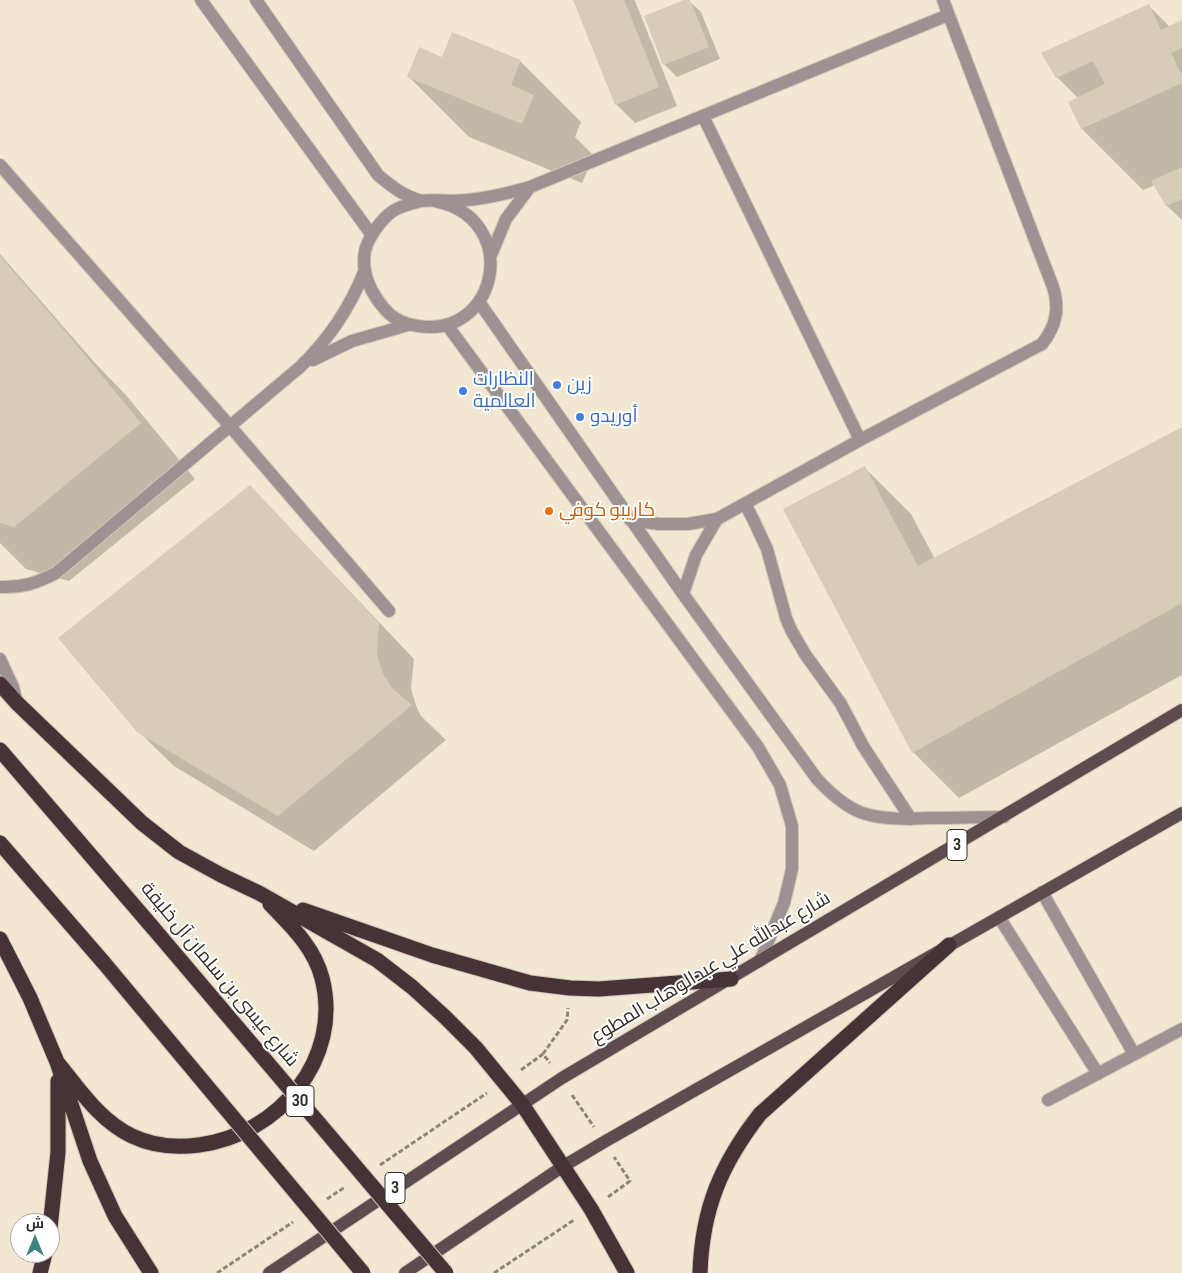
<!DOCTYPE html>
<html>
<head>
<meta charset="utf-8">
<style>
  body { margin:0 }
  #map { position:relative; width:1182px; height:1273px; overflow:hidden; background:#f2e7d2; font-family:"Sofia Sans Condensed",Cairo,sans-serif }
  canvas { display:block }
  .north { position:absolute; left:10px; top:1213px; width:50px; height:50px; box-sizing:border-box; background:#fff; border:1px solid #acaba7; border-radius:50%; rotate:0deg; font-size:14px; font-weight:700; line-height:20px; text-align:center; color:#302c24 }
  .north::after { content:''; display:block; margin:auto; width:18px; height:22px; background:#3c8481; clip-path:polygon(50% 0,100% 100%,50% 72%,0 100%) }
</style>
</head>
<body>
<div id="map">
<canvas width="1182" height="1273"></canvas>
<div class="north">ش</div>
</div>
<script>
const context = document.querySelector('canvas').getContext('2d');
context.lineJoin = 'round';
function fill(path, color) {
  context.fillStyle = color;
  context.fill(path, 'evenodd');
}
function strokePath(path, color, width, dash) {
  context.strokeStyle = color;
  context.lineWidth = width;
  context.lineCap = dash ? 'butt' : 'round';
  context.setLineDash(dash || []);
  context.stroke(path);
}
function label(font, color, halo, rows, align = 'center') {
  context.font = font + ' "Sofia Sans Condensed",Cairo,sans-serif';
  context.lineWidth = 4;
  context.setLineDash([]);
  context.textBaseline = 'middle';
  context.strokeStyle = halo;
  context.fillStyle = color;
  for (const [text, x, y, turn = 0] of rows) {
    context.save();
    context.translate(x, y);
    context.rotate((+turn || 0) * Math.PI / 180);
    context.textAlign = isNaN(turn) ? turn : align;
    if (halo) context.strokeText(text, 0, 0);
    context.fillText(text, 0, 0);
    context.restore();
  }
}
fill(new Path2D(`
  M574,0h60l1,1 42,105 -42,17 -19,-19z
  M688,0l13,12 19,47 -43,18 -13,-13z
  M1149,6l21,21 12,-5v198l-15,-14 -12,-21 -12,5 -61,-61 -4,-31 -21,-21z
  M453,34l68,28 60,60 -6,15 19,19 -12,27 -113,-46 -60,-60 34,-19z
  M0,254l95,109 30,31 70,85 -126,102 -43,-12 -26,-26z
  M1182,428v247l-223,123 -46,-46 -48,-284 46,46 24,45z
  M284,522l130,137 -3,30 6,19 4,8 25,24 -132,111 -140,-85 -36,-35z`), '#0003');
fill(new Path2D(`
  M573,0h51l35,87 -44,18z
  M684,0h6l19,47 -46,18 -19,-49z
  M1149,4l12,26 21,-10v28l-11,5 11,23v7l-101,46 -13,-27 37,-18 -12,-23 -37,17 -15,-25z
  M452,32l69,28 -10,25 23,10 -12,29 -115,-47 12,-30 23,10z
  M1182,167v32l-16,7 -15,-25z
  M0,256l70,81 71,86 -127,104 -14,-4z
  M1182,427v176l-270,150 -129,-244 82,-43 53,100z
  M250,485l129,138 -2,30 5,19 10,16 20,17 -134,111 -141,-84 -79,-94z`), '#d7ccb7');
const lane = new Path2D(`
  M745,504l8,15 14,30 19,69 5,12 14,24 36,50 22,42 48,73
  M1042,892l92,162
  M999,917l99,157
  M1048,1100l134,-71`);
const street = new Path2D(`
  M201,0l170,234
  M256,0l122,175c14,12 26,21 44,26
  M703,116l157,324
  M0,165l229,260 160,186
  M435,201c88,18 63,138 -17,125 -14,-2 -26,-7 -35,-19 -13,-16 -22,-35 -18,-56 3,-13 16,-32 28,-40 6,-4 20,-8 28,-10 13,-2 32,1 46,-1 22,-2 42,-7 63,-13l418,-172
  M491,255l15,-36 24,-32
  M479,302l204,292 134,185c13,14 30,30 49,35 20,6 44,5 65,4 24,0 49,-1 73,-1
  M447,325l311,422 22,38 12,41v43l-8,34 -24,58
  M313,360l39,-19 56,-16
  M630,520l29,4h29l29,-5 143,-79 182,-96c14,-18 18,-35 11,-57l-110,-287
  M0,587c21,1 37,-4 56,-14l244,-206c29,-28 49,-57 64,-95
  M683,594l13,-39 21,-36
  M0,659l13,28 4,16`);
const primary = new Path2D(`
  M269,1273l293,-195 620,-368
  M405,1273l157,-106 42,-25 578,-329`);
const highway = new Path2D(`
  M0,684l17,19 125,120 37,29 42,23 38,18 118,67 35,27 33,30 31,31 46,56 69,105 36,64
  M0,750l154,179
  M0,843l104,120
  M303,910l129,45 98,28 40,5 29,1 132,-10
  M0,939l30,59 27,64 33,99 25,55 36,57
  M57,1062c22,27 43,59 75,74 21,10 44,12 67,9 79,-10 144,-86 123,-167 -8,-31 -31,-52 -52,-74
  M50,1228l8,-76v-71
  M40,1273l5,-20
  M700,1273c2,-64 21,-109 60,-159l189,-169`);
strokePath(lane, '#cfc5b3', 14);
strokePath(street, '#cfc5b3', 14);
strokePath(primary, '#cfc5b3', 14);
strokePath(highway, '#cfc5b3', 17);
strokePath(new Path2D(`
  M543,1054l24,-34 1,-12
  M521,1070l22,-16 7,9
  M572,1095l22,32
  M380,1165l107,-72
  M608,1197l22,-16 -16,-24
  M327,1199l18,-12
  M217,1273l76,-51
  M494,1273l80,-53`), '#8d8678', 3, [5, 2.5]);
strokePath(lane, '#9c9193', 12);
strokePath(street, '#9c9193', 12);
strokePath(primary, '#5d4b4f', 12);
strokePath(highway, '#473238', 15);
const highwayBridge = new Path2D(`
  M154,929l292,344
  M104,963l259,310`);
strokePath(highwayBridge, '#cfc5b3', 17, []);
strokePath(highwayBridge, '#473238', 15);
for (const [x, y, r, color] of [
  [557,385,5,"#3f7fe0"],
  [463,391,5,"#3f7fe0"],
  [580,417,5,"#3f7fe0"],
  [549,511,5,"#e8710a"]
]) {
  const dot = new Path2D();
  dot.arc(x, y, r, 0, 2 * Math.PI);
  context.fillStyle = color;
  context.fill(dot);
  strokePath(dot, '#fff', 2);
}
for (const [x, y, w] of [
  [957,845,20],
  [300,1101,28],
  [395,1188,20]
]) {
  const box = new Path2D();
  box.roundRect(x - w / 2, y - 15.5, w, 31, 4);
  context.fillStyle = '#fff';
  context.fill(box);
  strokePath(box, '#302c24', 1);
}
label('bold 18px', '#302c24', null, [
  ["3",957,845],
  ["30",300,1101],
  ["3",395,1188]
]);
label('19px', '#366cbe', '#fff', [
  ["النظارات",473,380],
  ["العالمية",473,402],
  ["زين",567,385],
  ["أوريدو",590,417]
], 'left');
label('19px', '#c56008', '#fff', [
  ["كاريبو كوفي",559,511]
], 'left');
label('19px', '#302c24', '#fff', [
  ["شارع عبدالله علي عبدالوهاب المطوع",711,968,-31],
  ["شارع عيسى بن سلمان آل خليفة",219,975,50]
]);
</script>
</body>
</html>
